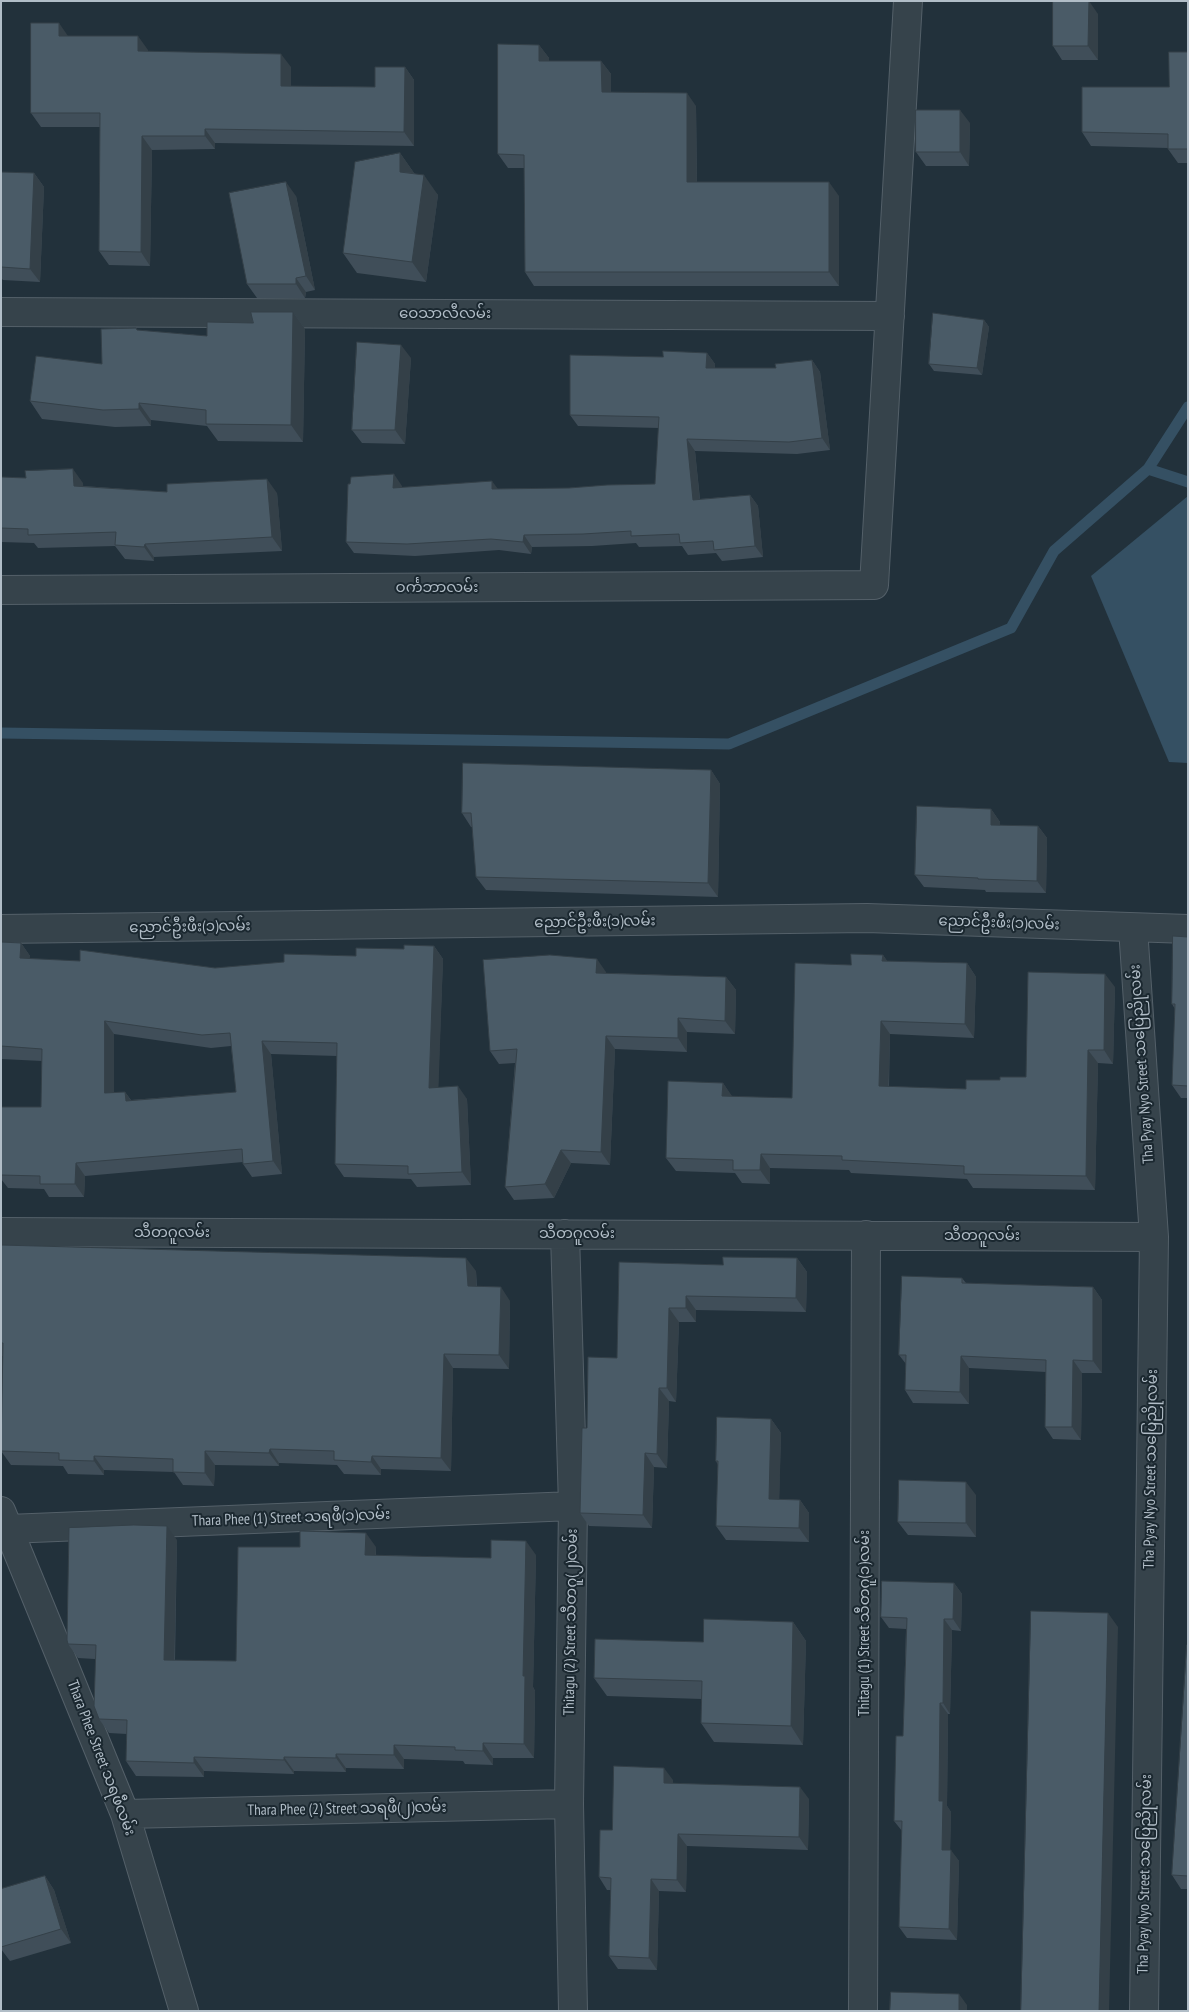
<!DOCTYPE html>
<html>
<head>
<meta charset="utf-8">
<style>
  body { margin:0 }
  #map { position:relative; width:1189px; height:2012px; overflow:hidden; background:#22313b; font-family:"PT Sans Narrow",sans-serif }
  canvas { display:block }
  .frame { position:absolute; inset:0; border:2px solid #b1bdc7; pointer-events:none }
</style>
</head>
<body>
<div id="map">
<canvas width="1189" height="2012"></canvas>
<div class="frame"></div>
</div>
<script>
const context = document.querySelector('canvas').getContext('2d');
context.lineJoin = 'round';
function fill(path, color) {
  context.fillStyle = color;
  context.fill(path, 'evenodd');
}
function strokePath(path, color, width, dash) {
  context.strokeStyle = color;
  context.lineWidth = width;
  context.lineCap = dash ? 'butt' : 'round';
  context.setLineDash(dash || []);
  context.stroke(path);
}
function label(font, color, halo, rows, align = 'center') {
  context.font = font + ' "PT Sans Narrow","Noto Sans Myanmar",sans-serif';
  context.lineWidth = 4;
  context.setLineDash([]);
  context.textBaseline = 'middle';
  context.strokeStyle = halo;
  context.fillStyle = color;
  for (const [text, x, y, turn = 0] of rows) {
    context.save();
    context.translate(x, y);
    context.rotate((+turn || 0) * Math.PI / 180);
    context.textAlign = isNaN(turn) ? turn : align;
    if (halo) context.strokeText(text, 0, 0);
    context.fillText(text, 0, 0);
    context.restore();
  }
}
fill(new Path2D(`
  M1188,496v267l-19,-1 -78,-186z`), '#355063');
strokePath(new Path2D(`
  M1148,469l40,-62
  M1,733l728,11 282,-116 43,-77 94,-82 40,13`), '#355063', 11);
const minor = new Path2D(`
  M1,312l889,4
  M1,590l873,-5 34,-584
  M1133,928l21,309 -10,774
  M1,929l866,-11 321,11
  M1,1232l1153,5
  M565,1234l8,272 -4,298 4,207
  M1,1511l124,303 59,197
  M8,1529l565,-23
  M125,1814l444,-10
  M863,2011l3,-776`);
strokePath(minor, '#546069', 30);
strokePath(minor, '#36434b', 28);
fill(new Path2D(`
  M1098,14v46h-36l-9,-14z
  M68,36l80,14v2l143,15v19l84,1 30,-20 9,13v66l-199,-3v6l-63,1 -2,116 -41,-1 -10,-14 1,-124h-59l-10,-14z
  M539,45l10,13v3h52l10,13v18l85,14 1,76 142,14v90h-305l-9,-14 -1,-104h-16l-10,-14z
  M1188,52v111h-10l-10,-14v-1l-77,-2 -9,-14 87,-45z
  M970,123l-1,43h-43l-10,-14z
  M400,153l14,20 24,22 -12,87 -69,-9 -14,-20z
  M1,172l33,1 10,14 -4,95 -37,-2 -2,-2z
  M296,196l19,94 -9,2 -1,6h-48l-10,-14z
  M293,312l12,17 -2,113 -85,-1 -11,-15 -56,-6v6l-36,1 -73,-8 -12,-18 72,-37 36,-34 69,6z
  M984,320l5,7 -7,48 -48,-4 -5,-7z
  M707,353l8,11v4h61l36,-8 8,12 10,78 -33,4 -102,-3 5,48 50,-4 8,11 5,51 -41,4 -6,-8 -28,2 -6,-9 -43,1 -3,-4 -44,3 -60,1 -1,7 -32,-4 -84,6 -61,-3 -8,-11 4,-58 52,2v1l96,2 71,-1 86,-4 4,-56 -81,-2 -8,-11 93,-58z
  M411,358l-6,86 -43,-1 -10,-13z
  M1,477l82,6v3l84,6 110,1 5,58 -128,6v4l-29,-2 -10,-13 -77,2 -4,-5 -33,-1z
  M711,770l9,14 -2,113 -232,-7 -10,-13 -4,-50h-1l-9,-14z
  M991,809l9,13v3l38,1 9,12 -1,55 -60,-1 -1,-2 -61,-3 -9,-12z
  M1188,937v161h-7l-9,-13 3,-76 -3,-5z
  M1,942l20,1 9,13 -1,3 186,9 141,-12 48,-7 30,-3 9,13 -5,128 29,12 4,86 -54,2 -6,-8 -67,-2 -9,-13 2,-108 -66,-2 11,120 -30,3 -9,-13v-2l-158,14 -1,21h-35l-5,-8 -36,-1 -7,-9v-72h40l1,-46 -41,-2zM114,1034l97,14 20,-2 5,46 -105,8 -6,-8h-11z
  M883,955l4,6 80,2 9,14 -2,61 -84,-4 -1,53 77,2 34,-9 26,-3 89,-90 -2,77 -15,-1 -3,127 -122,-2 -6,-9 -116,-6 -2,-3 -79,-2v16l-28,-1 -7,-10 -59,-2 -10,-13 57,-75 9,14 60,1 59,-133z
  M606,972v1l120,4 10,13 -1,44 -48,-2v20l-72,-3 -5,116 -39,-2 -17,35 -40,2 -9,-13 10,-124 -16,1 -9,-13z
  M1,1245l475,26 1,16 33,14 -1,68 -56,-1 -2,103 -70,-2v6l-37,-1 -7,-9 -58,-2v3l-64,-1 -1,21 -31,-1 -9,-13 -70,-2v5l-36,-1 -5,-8 -52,-1 -10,-14 2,-95h-2z
  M797,1258l10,14 -1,40 -110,-2v12h-17l-3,80 -7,-1 -2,67 -13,-1 -2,61 -63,-2 -9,-13 7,-85 30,-70 2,-96 104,3z
  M962,1278l4,5 127,4 9,13v73h-20l-1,67 -28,-1 -8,-12 1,-55 -77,-4v36l-56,-1 -8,-13 1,-26 -7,-9z
  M771,1419l10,14 -2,66 21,1 9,13v29l-83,-2 -10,-14 2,-61 -2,-4z
  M976,1495v42l-68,-2 -10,-13z
  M177,1540l-2,120 61,1 64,-114h76v8l115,3 45,-3 -3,132 2,4 -1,67h-41v7l-28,-1 -2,-3 -59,-2v10l-58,-1v4l-52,-1v3l-90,-3v6l-68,-1 -10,-15 1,-27 -18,-1 -10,-14 -4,-60 -17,-1 -10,-14z
  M954,1583l8,11 -1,37 -9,-1 -2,84h-2l-1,92 4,6 -1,38 9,11 -2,79 -50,-2 -8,-11 3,-96 -8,-10 9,-85 3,-107 -17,-1 -8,-11z
  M793,1622l13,19 -3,104 -89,-3 -13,-19 1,-24 -95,-3 -13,-18 109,-36z
  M1188,1645v244h-7l-9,-14z
  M673,1780v3l136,16 -1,51 -121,-4 -1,46 -27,-1 -2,79 -39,-1 -9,-13 2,-66h-4l-8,-13 13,-47z
  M45,1876l9,14 17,53 -61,18 -9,-12v-60z`), '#404e59');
fill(new Path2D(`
  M1089,1l9,13v46l-10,-14z
  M59,23l9,13h-9z
  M138,36l10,14v15l-10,-14z
  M539,45l10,13v16l-10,-13z
  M281,54l10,13v33l-10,-14z
  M601,61l10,13v32l-9,-14z
  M405,67l9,13v66l-10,-14z
  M687,93l9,13 1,90 -10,-14z
  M960,110l10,13 -1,43 -9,-14z
  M205,129l10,14v6l-10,-13z
  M142,136l10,14 -2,116 -9,-14z
  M400,153l14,20 -14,-1z
  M34,173l10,14 -4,95 -10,-13z
  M424,175l14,20 -12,87 -14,-20z
  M286,182l10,14 19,94 -9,-14z
  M829,182l10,14v90l-10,-14z
  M296,278l10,14 -1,6 -9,-14z
  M293,312l12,17 -2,113 -12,-17z
  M984,320l5,7 -7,48 -5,-7z
  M401,345l10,13 -6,86 -10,-14z
  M707,353l8,11 -1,16 -8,-12z
  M812,360l8,12 10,78 -8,-12z
  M139,403l12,17v6l-12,-17z
  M687,439l8,12 6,61 -8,-12z
  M73,469l10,14 1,16 -10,-13z
  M394,474l8,12 -1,14 -8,-12z
  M267,479l10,14 5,58 -10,-14z
  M492,481l9,12 -9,-4z
  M750,495l8,11 5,51 -8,-11z
  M524,535l8,12 -1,7 -8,-12z
  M145,544l9,13v4l-10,-14z
  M711,770l9,14 -2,113 -10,-14z
  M991,809l9,13v16l-9,-13z
  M1038,826l9,12 -1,55 -9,-12z
  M21,943l9,13 -1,15 -9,-13z
  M434,946l9,13 -5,142 -9,-13z
  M883,955l9,13 -10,-7z
  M597,959l9,13 -1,14 -9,-13z
  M967,963l9,14 -2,61 -9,-14z
  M1105,974l10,13 -2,77 -9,-14z
  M726,977l10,13 -1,44 -10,-13z
  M678,1018l9,14v20l-9,-14z
  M105,1021l9,13v72l-9,-13z
  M881,1021l9,13 -2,66 -9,-14z
  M606,1036l9,13 -5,116 -9,-13z
  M262,1041l9,13 11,120 -9,-13z
  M1088,1050l10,13 -3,127 -9,-14z
  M723,1083l9,13v14l-10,-14z
  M458,1086l9,13 4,86 -9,-13z
  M125,1092l9,13 -8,-4z
  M561,1150l10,13 -17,35 -9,-14z
  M761,1154l9,14v16l-10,-14z
  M76,1163l9,13 -1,21 -9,-13z
  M466,1258l10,13 1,29 -9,-14z
  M797,1258l10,14 -1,40 -10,-14z
  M501,1287l9,14 -1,68 -10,-14z
  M1093,1287l9,13v73l-9,-12z
  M686,1296l10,14v12l-10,-14z
  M669,1308l10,14 -3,80 -9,-14z
  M444,1354l9,14 -2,103 -10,-13z
  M961,1356l8,12v36l-9,-12z
  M1073,1360l9,13 -1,67 -9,-13z
  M659,1388l10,13 -2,67 -10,-14z
  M771,1419l10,14 -2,80 -10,-14z
  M270,1449l9,14v3l-10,-13z
  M205,1451l10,14 -1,21 -9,-13z
  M645,1453l9,14 -2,61 -9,-13z
  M94,1456l10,14v5l-10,-14z
  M372,1456l9,13v6l-10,-13z
  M966,1482l10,13v42l-10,-14z
  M800,1500l9,13v29l-10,-14z
  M167,1526l10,14 -3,134 -10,-14z
  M366,1533l10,14 -1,22 -10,-14z
  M526,1541l10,14 -3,132 2,4 -1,67 -10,-14 -1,-68z
  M954,1583l8,11 -1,37 -8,-12z
  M1108,1613l10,14 -9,384h-10z
  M944,1619l8,11 -2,84 -7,-11z
  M793,1622l13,19 -3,104 -12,-19z
  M940,1703l8,11 -1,92 4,6 -1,49 -8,-11 -3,-49z
  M483,1743l10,15v7l-10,-14z
  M394,1745l10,14v10l-10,-14z
  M336,1754l10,14v4l-10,-14z
  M194,1757l10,14v6l-10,-14z
  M284,1757l10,14v3l-10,-14z
  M664,1768l9,12v15l-9,-12z
  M800,1787l9,12 -1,51 -9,-13z
  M678,1834l9,12 -1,46 -9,-12z
  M951,1850l8,11 -2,79 -8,-11z
  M45,1876l9,14 17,53 -10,-14z
  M651,1879l8,12 -2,79 -8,-12z
  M959,1994l8,11v6h-8z`), '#344048');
const building = new Path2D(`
  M1053,1h36l-1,45h-35z
  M31,23h28v13h79v15l143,3v32l94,1v-20h30l-1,65 -199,-3v7h-63l-1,116 -42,-1 1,-138h-69z
  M498,44l41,1v16h62l1,31 85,1v89h142v90h-304l-1,-117 -26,-1z
  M1169,52h19v97h-20v-15l-86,-2v-45h87z
  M916,110h44v42h-44z
  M400,153v19l24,3 -12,87 -69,-9 12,-91z
  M1,172l33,1 -4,96 -29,-2z
  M286,182l20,94 -10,2v6h-49l-18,-91z
  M251,312h42l-2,113 -85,-1v-14l-67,-7v6l-36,1 -73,-9 6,-45 66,8 -1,-35 35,-1 1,2 70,6v-14l46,1z
  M933,313l51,7 -7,48 -48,-4z
  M357,342l44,3 -6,85h-43z
  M663,351l44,2 -1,15h70l-1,-4 37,-4 10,78 -33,4 -102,-3 6,61 57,-5 5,51 -41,4 -1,-9 -33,2 -1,-9 -48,2v-5l-48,3 -59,1 -1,7 -32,-3 -84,5 -61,-2 2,-58h2l1,-7 43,-3 -1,14 99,-7v8l77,-1 38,-3 48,-1 4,-67 -89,-2v-60l93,2z
  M73,469l1,17 93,6v-8l100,-5 5,58 -127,7 -1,3 -29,-2 1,-13 -88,3v-6l-27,-1v-51l25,1 -1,-7z
  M463,763l248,7 -3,113 -232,-6 -5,-64h-9z
  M917,806l74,3v16l47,1 -1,55 -59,-2v-1l-63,-3z
  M1173,936l15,1v149l-16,-1 3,-81h-3z
  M1,942l20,1 -1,15 60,3v-11l135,18 69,-6v-8l72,2v-8l48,1v-4l30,1 -5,142 29,-2 4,86 -54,2v-8l-73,-2 2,-121 -75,-2 11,120 -30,3 -1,-15 -166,14 -1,21h-35v-8l-39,-1v-68h40l1,-58 -41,-3zM105,1021l97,14 28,-2 6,59 -110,9 -1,-9 -20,1z
  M851,954l32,1 -1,6 85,2 -2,61 -84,-3 -2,65 87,3v-9h34v-3h26l2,-105 77,2 -1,76h-16l-2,126 -122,-2v-8l-122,-6v-4l-81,-2 -1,16h-27v-10l-67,-2 2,-77 55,2 -1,13 70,2 3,-135 56,2z
  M550,955l47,4 -1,14 130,4 -1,44 -47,-3v20l-72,-2 -5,116 -40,-2 -16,34 -40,3 12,-138 -27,2 -7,-91z
  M1,1245l465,13 2,28 33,1 -2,68 -55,-1 -3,104 -69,-2 -1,6 -37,-2v-9l-64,-2 -1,4 -64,-2v22l-32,-1v-13l-79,-3v5l-35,-1v-7l-58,-2 2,-108h-2z
  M723,1257l74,1 -1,40 -110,-2v12h-17l-2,80h-8l-2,66 -12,-1 -2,62 -63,-2 2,-85h5l1,-71 29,1 2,-96 104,3z
  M902,1276l60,2v5l131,4v74l-20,-1 -1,67h-27l1,-67 -85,-4 -1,36 -55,-2 1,-35h-7z
  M717,1417l54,2 -2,80 31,1 -1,28 -83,-2 2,-65h-2z
  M899,1480l67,2v41l-68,-1z
  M134,1525l33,1 -3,134 72,1 2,-114h62v-16l66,2 -1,22 126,3v-18l35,1 -3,135h2l-1,68 -41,-1v8l-28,-1v-3l-61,-2v10l-58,-1v4l-52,-1v3l-90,-3v6l-68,-2 1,-41 -28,-1 -5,-13 2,-61 -28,-1 -1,-4 2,-112z
  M882,1581l72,2 -1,36h-9l-1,84h-3l-1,98h4l-1,49h9l-2,79 -50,-2 3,-106h-8l2,-85h7l4,-118 -26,-1z
  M1031,1611l77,2 -9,398h-78z
  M704,1619l89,3 -2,104 -90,-3 1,-42 -108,-3 1,-39 108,3z
  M1187,1645h1v231l-16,-1z
  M614,1766l50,2v15l136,4 -1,50 -121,-3 -1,46 -26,-1 -2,79 -40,-2 2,-78 -12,-1 1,-47h12z
  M45,1876l16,53 -60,18v-58z
  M891,1992l68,2v17h-69z`);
fill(building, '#4a5b67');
strokePath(building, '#344048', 1);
label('15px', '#b1bdc7', '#1b2830', [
  ["ဝေသာလီလမ်း",445,314],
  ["ဝင်္ကဘာလမ်း",437,588],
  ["ညောင်ဦးဖီး(၁)လမ်း",595,922,-1],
  ["ညောင်ဦးဖီး(၁)လမ်း",999,923,2],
  ["ညောင်ဦးဖီး(၁)လမ်း",190,927,-1],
  ["Tha Pyay Nyo Street သပြေညိုလမ်း",1142,1064,-94],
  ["သီတဂူလမ်း",172,1233],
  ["သီတဂူလမ်း",577,1234],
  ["သီတဂူလမ်း",982,1236],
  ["Tha Pyay Nyo Street သပြေညိုလမ်း",1151,1469,-89],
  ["Thara Phee (1) Street သရဖီ(၁)လမ်း",291,1518,-2],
  ["Thitagu (2) Street သီတဂူ(၂)လမ်း",571,1622,-89],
  ["Thitagu (1) Street သီတဂူ(၁)လမ်း",865,1623,-90],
  ["Thara Phee Street သရဖီလမ်း",101,1758,69],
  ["Thara Phee (2) Street သရဖီ(၂)လမ်း",347,1809,-1],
  ["Tha Pyay Nyo Street သပြေညိုလမ်း",1145,1874,-89]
]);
</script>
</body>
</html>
